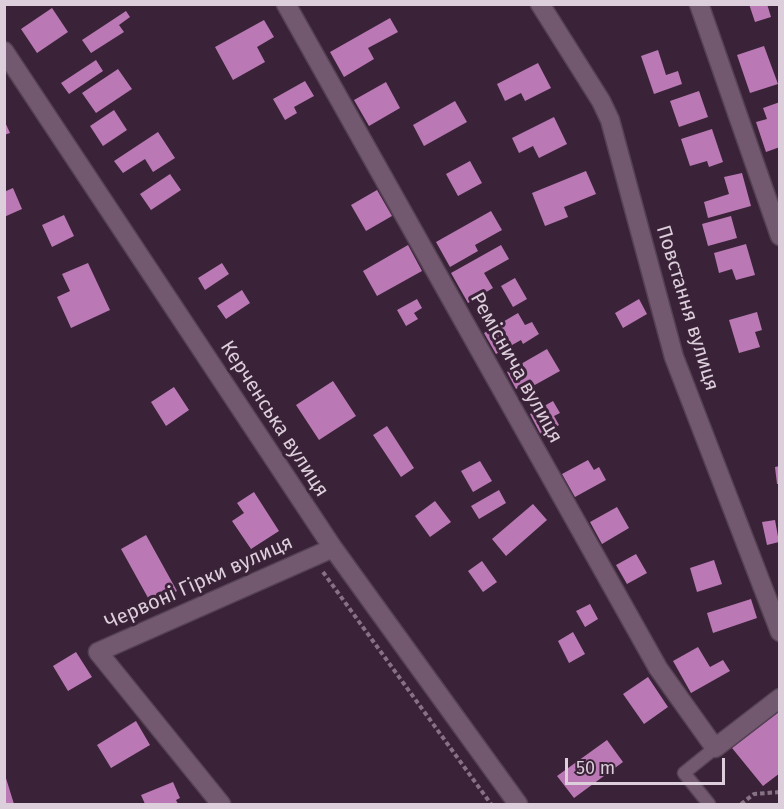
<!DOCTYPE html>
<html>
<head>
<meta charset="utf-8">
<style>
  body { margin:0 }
  #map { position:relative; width:784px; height:809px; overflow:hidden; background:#3a2338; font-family:"Fira Sans",sans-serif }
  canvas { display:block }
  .frame { position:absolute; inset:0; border:6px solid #ddcedb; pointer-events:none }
  .scale { position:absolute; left:565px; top:758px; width:160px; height:27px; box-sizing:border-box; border:3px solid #ddcedb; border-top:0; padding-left:8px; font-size:18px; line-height:21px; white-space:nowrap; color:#ddcedb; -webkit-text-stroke:4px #3a2338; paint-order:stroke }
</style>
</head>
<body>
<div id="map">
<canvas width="784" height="809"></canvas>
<div class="frame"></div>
<div class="scale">50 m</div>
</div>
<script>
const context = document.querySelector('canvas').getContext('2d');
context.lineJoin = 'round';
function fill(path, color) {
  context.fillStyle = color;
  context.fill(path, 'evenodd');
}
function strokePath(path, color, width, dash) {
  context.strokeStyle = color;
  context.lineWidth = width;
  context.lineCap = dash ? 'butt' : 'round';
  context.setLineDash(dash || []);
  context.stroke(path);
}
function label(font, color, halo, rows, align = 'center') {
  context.font = font + ' "Fira Sans",sans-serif';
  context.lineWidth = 6;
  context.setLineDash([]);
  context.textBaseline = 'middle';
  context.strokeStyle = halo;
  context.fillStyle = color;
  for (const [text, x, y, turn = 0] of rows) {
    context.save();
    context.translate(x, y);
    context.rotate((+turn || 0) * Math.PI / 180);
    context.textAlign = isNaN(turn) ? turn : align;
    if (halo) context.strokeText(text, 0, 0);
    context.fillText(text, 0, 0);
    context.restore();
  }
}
fill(new Path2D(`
  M749,4h18l4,13 -16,5z
  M52,8l16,24 -31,21 -16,-24z
  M126,11l4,6 -11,8 5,7 -33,21 -9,-13z
  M390,18l8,14 -30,16 6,11 -30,18 -14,-25z
  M264,20l10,17 -17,10 8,15 -32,18 -18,-33z
  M764,46l14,38 -28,9 -13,-38z
  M658,50l8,25 12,-4 4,13 -28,10 -13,-38z
  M96,60l7,11 -34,23 -8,-11z
  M538,63l13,25 -26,13 -4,-8 -16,8 -8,-17z
  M118,69l14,20 -36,24 -14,-20z
  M305,81l9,15 -20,11 3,6 -12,7 -12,-21z
  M386,82l14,26 -31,18 -15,-26z
  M699,91l9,26 -29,10 -9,-26z
  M455,101l12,21 -43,24 -11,-21z
  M780,102v45l-14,5 -10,-30 11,-3 -4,-11z
  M114,110l13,20 -24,16 -13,-20z
  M554,117l13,27 -28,14 -6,-12 -14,7 -7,-15z
  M4,120l6,13 -6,2z
  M712,129l11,33 -14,5 -2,-6 -17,5 -9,-27z
  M158,132l17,26 -22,14 -8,-13 -22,14 -9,-12z
  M470,161l12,22 -24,13 -12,-22z
  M586,171l10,23 -32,13 4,10 -23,9 -13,-33z
  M742,173l9,33 -43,12 -4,-16 25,-8 -5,-17z
  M170,174l11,16 -30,20 -11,-16z
  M13,188l9,21 -18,8v-25z
  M377,190l15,26 -26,15 -15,-26z
  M491,211l11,19 -27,15 3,6 -28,16 -14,-25z
  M64,215l10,21 -22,11 -10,-22z
  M731,216l6,22 -29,8 -6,-22z
  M746,244l9,31 -19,5 -4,-11 -13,4 -5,-20z
  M408,245l14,26 -45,25 -14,-25z
  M501,245l8,14 -25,14 9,15 -25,15 -17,-30z
  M88,263l22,47 -39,18 -14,-31 13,-6 -8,-17z
  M222,263l7,11 -24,16 -7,-12z
  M515,278l12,21 -14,8 -12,-21z
  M242,290l8,13 -24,16 -9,-13z
  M417,299l5,9 -8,5 4,6 -12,7 -9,-16z
  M639,299l8,15 -24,14 -8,-15z
  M757,312l5,18 -7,2 5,15 -21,6 -10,-33z
  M518,313l7,12 7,-3 7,12 -16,10 -2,-4 -25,14 -12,-21z
  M547,349l13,22 -36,20 -3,-5 -5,3 -9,-17z
  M333,381l23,35 -37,24 -23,-35z
  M174,387l15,23 -23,16 -15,-24z
  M553,401l7,12 -6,3 5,9 -18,10 -11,-21z
  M387,426l27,42 -13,9 -28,-42z
  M588,460l6,10 5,-3 7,13 -31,17 -13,-23z
  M480,461l12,20 -19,11 -12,-21z
  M780,466v18h-3l-2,-17z
  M499,490l7,13 -27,16 -8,-13z
  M254,492l25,39 -28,18 -19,-28 12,-8 -7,-10z
  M435,501l16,21 -21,15 -15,-21z
  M533,504l14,16 -41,36 -14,-17z
  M617,507l12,21 -27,16 -12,-22z
  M775,520l4,22 -12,3 -5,-23z
  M146,535l31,56 -25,14 -31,-56z
  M636,554l11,19 -20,11 -11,-19z
  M714,560l8,24 -25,8 -7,-24z
  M482,561l15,21 -14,10 -15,-21z
  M751,599l6,19 -44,15 -6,-20z
  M590,604l8,15 -13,8 -9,-16z
  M573,632l12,22 -16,9 -11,-22z
  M698,647l12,20 13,-7 7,11 -39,22 -18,-32z
  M76,652l16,25 -24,14 -15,-25z
  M648,677l20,30 -24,17 -21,-30z
  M780,711v62l-17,13 -31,-38z
  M136,721l14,24 -39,23 -14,-23z
  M607,740l16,22 -49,36 -17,-22z
  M4,775h1l9,29h-10z
  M173,782l7,16 -4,2 2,4h-33l-4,-9z`), '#ba79b4');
const service = new Path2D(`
  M709,804l-25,-31 31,-25`);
const minor = new Path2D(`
  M286,4l372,664 57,80 65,-50
  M540,4l61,97 9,19 64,237 106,275
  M699,4l81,232
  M4,51l329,497 185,256
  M221,804l-123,-152 235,-104`);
strokePath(service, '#554254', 15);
strokePath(minor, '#554254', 21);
strokePath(new Path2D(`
  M323,572l168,232
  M741,804l13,-10 26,-2`), '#867284', 4, [4.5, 3]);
strokePath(service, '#735970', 12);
strokePath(minor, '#735970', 18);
label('20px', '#ddcedb', '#3a2338', [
  ["Повстання вулиця",687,308,73],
  ["Реміснича вулиця",516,368,61],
  ["Керченська вулиця",274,419,57],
  ["Червоні Гірки вулиця",199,583,-24]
]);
</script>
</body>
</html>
